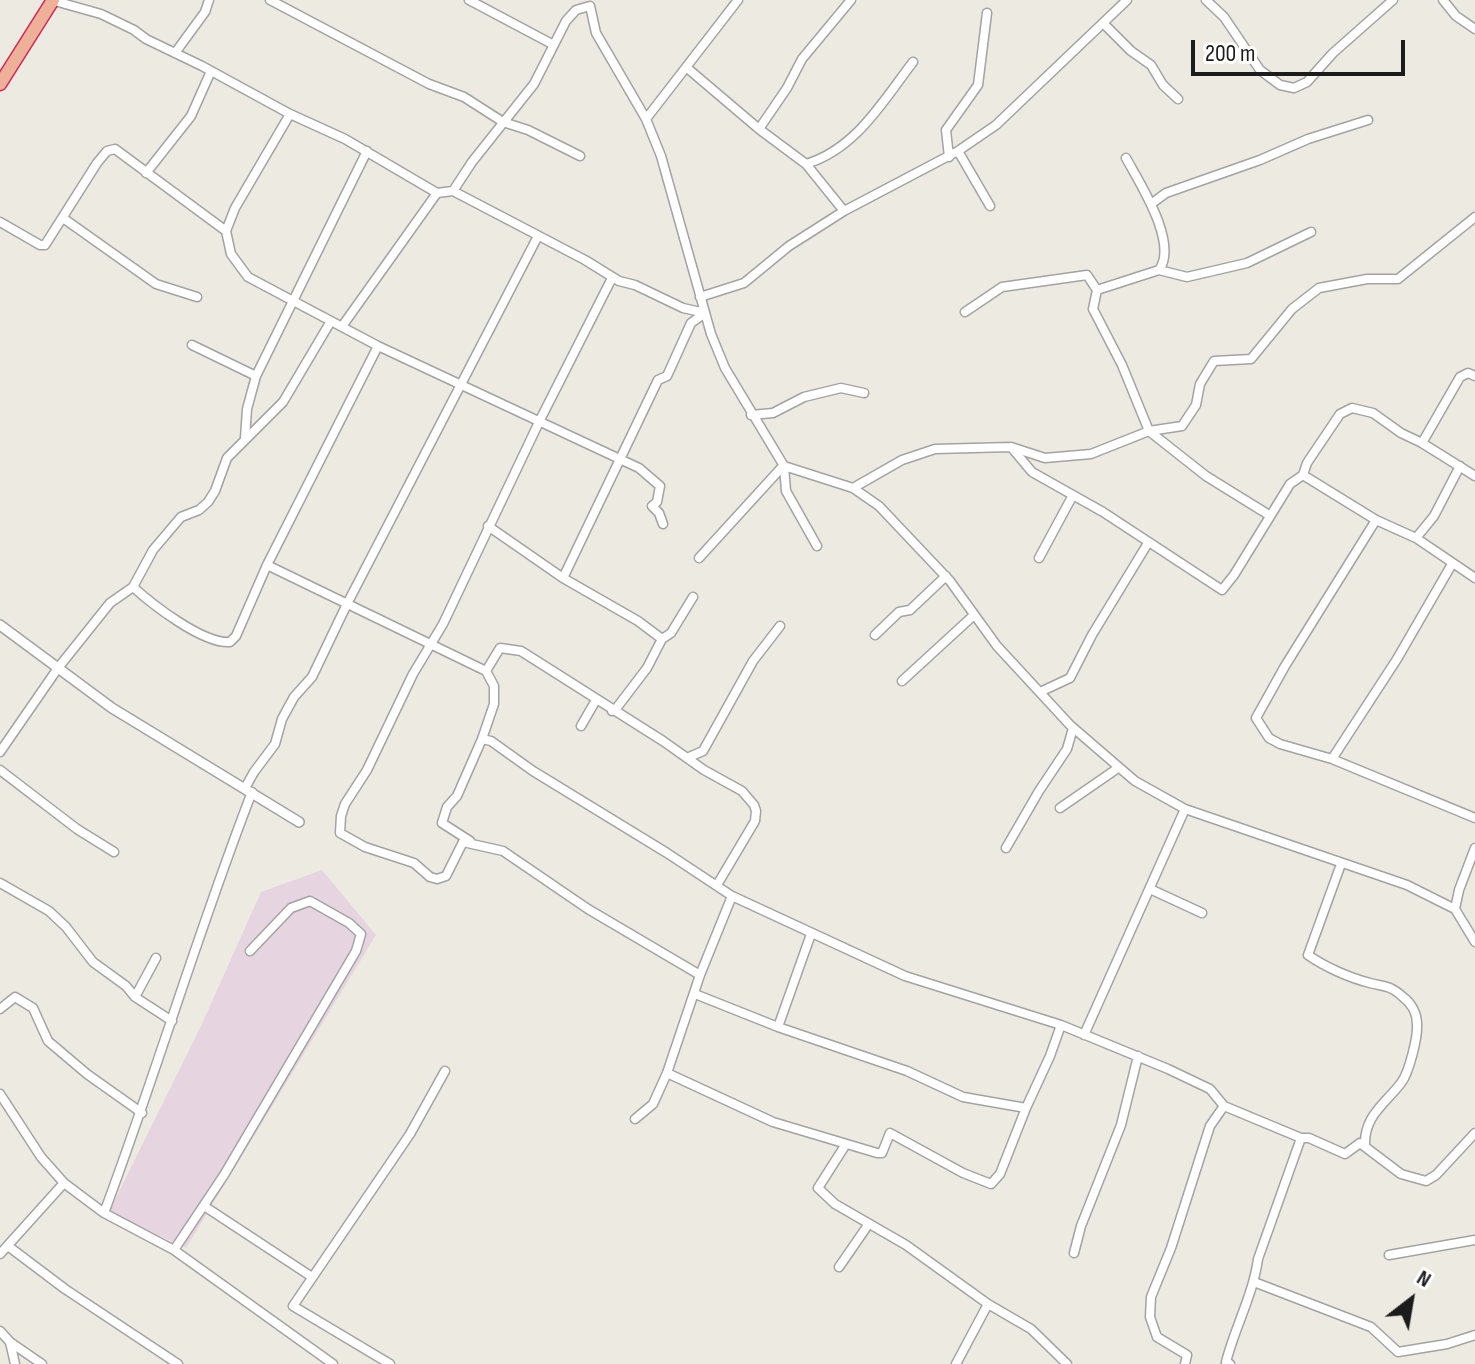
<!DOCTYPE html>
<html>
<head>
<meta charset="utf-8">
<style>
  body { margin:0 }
  #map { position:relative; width:1475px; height:1364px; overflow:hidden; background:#edeae2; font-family:"Sofia Sans Condensed",sans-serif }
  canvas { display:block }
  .north { position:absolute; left:1371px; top:1260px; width:80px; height:80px; -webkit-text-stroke:6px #fff; paint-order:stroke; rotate:31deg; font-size:22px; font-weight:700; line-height:32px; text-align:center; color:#1c1c1c }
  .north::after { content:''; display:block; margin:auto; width:28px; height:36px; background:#1c1c1c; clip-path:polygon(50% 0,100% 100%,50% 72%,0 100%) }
  .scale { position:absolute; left:1191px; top:40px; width:214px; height:36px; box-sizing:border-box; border:4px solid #1c1c1c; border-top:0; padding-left:10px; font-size:24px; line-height:28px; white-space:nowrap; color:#1c1c1c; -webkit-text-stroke:6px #fff; paint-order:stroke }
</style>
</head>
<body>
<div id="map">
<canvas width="1475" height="1364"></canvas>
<div class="north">N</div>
<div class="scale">200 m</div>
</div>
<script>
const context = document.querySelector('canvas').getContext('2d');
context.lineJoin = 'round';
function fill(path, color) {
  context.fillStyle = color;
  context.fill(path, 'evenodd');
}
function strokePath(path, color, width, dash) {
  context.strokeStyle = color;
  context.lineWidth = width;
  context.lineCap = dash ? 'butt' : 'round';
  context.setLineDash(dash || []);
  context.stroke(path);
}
fill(new Path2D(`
  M322,870l54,65 -190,313 -77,-36 92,-186 60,-134z`), '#e6d4e1');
const minor = new Path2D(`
  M51,0l50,14 33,16 12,9 56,27 88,48 55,25 92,54 16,-2 19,-29 62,-78 32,-63 10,-11 14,-4 6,27 50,86 15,37 50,178 14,34 59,98 2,25 31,55
  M270,0l159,84 35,13 39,25 25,8 52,26
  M469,0l83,44
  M1206,0l18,17 36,53 20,15 14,3 13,-6 26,-29 60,-53
  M1443,0l13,16 19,13
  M1103,23l28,28 20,14 12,20 15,14
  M175,53l30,-41 4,-12
  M686,67l73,62 47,35 38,47
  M290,114l-55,94 -9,23 5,23 17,23 130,69 261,122 21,18 -3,16 -5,4 7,7 4,11
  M646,119l92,-119
  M759,129l28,-41 15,-29 49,-59
  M958,151l32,55
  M949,157l-3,-27 32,-45 9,-72
  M1126,158c13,24 53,85 33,112
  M806,164c50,-15 77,-63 107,-102
  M146,173l45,-57 20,-45
  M453,191l132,69 34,21 16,4 48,23 22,5
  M1151,204l15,-11 94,-33 48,-21 60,-19
  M63,218l93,66 41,13
  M0,222l40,23h5l52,-82 10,-12 8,-2 111,82
  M1311,232l-64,31 -60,14 -28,-7 -62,20 -4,19 29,56 27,66 33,-5 14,-21 4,-21 14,-23 37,-2 41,-50 27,-21 48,-9h31l77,-62
  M612,278l-72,142 -97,204 -30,50 -46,96 -22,34 -4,12 -1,17 25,14 49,16 16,14 7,2 9,-3 17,-34 40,9 85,58 112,66
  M700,297l44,-14 45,-37 55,-35 114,-60 38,-26 131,-125
  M965,312l37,-25 85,-12 10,15
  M343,325l94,-132
  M192,345l64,31
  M1475,376l-7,-3 -8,4 -38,66 53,33
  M751,415l22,-2 31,-16 37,-9 23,5
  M245,438l2,-29 9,-33 111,-225
  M1011,447l21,25 71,40 119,78 12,-15 56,-91 13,-9 4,-12 33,-49 12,-6 21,5 28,20 21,10
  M784,466l69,22 26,18 71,75 47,65 73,79 65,56 50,28 222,76 48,24 20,33
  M1303,475l73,45 40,18 59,40
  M853,488l49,-28 33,-11 76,-2 34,11 46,-4 58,-23 57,45 63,39
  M1376,520l-91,146 -29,52 13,20 11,6 52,15 143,59
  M488,526l75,52 75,43 24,18
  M1416,538l18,-22 26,-50
  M699,558l84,-92
  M1039,558l34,-63
  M267,565l219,106 8,15v18l-12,35 -25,57 -10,11 -5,16 28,18
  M563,578l95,-198 9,-4 24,-53 14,-10
  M133,587c20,18 70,57 97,55l6,-6 31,-71 111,-219
  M875,635l24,-23 11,-2 36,-34
  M486,671l14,-23 21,3 142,90 41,29 38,21 12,14 2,6 -1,10 -38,64
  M902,681l72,-66
  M1040,692l30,-14 22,-43 56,-92
  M612,711l3,-1 32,-42 15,-29 9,-6 22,-36
  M581,726l15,-26
  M482,739l9,2 42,30 134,82 65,43 -32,79 -33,98 -14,31 -18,15
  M0,752l58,-84 52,-65 23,-16 20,-37 28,-33 18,-7 9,-8 7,-11 12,-33 56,-56 48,-81
  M687,758l16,-7 50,-90 27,-35
  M1332,759l65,-100 55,-95
  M0,770l77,59 37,23
  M245,788l9,-16 21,-28 7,-25 12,-22 18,-20 35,-73 191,-368
  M1060,808l58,-40
  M1006,848l33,-57 28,-42 6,-21
  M1341,864l-33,91c17,12 42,23 62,28 15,4 20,2 33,14 8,6 14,16 14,27 1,13 -8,49 -16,59 -16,21 -37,33 -36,62
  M0,883l49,28 17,16 27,35 33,24 9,11 37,24
  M1150,889l52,24
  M732,896l173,80 156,49 107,44 42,20 14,17 77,32 -43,121c-5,36 -23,68 -32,103l4,2
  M1455,909l4,-19 16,-42
  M695,994l83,33 129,44 56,26 63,11 24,-52 11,-31
  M135,997l21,-39
  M0,1009l15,-12 18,11 15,33 39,33 55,39
  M778,1027l33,-93
  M1084,1035l101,-226
  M667,1073l106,49 104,31h5l8,-20 73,40 28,11 9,-10 26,-66
  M0,1094l41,63 23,26 40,30 70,37 159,114
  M1301,1138h8l36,16 15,-11 41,31 25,7 10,-6 39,-42
  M846,1144l-28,44 17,16 71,41 82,59 -32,60
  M204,1206l108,71
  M104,1213c52,-139 94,-282 148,-421
  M8,1246l57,43 113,75
  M174,1250l50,-75 132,-224 5,-17 -12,-11 -39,-22 -19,7 -41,43
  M1074,1253l7,-27 40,-101 17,-69
  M0,1254l64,-71
  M1389,1255l86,-15
  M839,1267l29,-42
  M1254,1282l117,45 27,25 49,-8 28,-9
  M988,1304l43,25 36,35
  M0,1331l10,11 5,22
  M10,1342l32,22
  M390,1364l-97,-58 117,-172 35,-63
  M1185,1364l2,-9 -30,-18 -7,-20 1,-20 20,-49 39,-122 14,-20`);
const tertiary = new Path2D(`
  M0,625l112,83 187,114`);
const trunk = new Path2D(`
  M0,84l53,-84`);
strokePath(minor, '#a3a3a3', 11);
strokePath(tertiary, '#a3a3a3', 12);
strokePath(trunk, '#d12957', 15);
strokePath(minor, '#fff', 8);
strokePath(tertiary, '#fff', 9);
strokePath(trunk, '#eeb098', 12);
</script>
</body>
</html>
